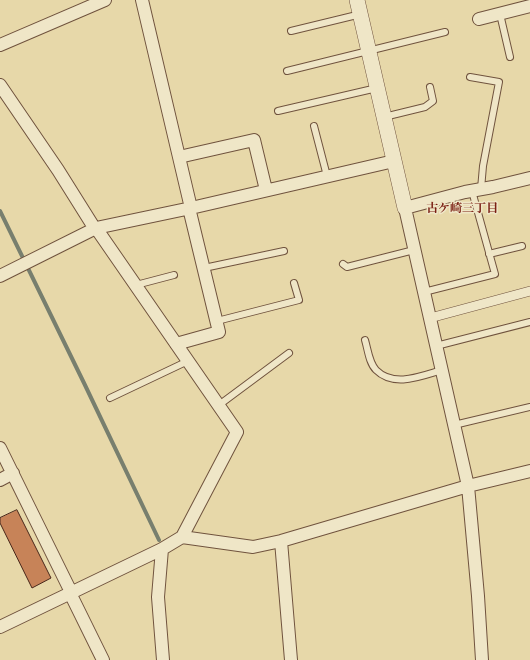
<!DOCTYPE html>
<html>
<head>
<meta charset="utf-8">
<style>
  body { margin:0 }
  canvas { display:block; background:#e7d8a9 }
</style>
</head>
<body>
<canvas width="530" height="660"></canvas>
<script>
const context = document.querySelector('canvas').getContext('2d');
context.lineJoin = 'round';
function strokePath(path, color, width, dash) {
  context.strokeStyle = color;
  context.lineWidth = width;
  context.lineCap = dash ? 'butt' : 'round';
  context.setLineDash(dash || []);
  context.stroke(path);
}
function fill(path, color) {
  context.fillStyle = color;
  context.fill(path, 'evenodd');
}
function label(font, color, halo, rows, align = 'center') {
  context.font = font + ' "Libre Caslon Text","Noto Serif JP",serif';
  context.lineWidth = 3;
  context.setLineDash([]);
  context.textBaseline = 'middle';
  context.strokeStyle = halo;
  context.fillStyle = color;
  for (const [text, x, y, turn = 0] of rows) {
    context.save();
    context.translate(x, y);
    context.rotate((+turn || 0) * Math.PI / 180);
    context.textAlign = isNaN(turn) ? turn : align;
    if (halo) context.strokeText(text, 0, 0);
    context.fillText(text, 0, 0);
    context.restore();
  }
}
strokePath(new Path2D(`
  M0,211l84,172 75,157`), '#787f6e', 4);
const building = new Path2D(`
  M17,510l34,68 -19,10 -32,-65v-5z`);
fill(building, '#c78358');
strokePath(building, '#49271a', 1);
const service = new Path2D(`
  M500,14l10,43
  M291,31l70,-17
  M287,71l158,-39
  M470,77l29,5 -16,84 -2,23
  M278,111l99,-23
  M384,117l41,-10 8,-6 -3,-14
  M314,126l13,50
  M489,254l33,-8
  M343,264l4,3 67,-17
  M204,268l80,-17
  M136,285l38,-10
  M424,292l71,-18 -23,-83
  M217,321l82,-21 -5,-17
  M365,340c3,10 4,23 11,30 18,18 45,6 66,0
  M436,346l94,-24
  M110,398l78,-37
  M219,405l70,-52
  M454,425l76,-18`);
const pedestrian = new Path2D(`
  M430,318l100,-27`);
const minor = new Path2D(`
  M142,0l49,208
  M479,19l51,-13
  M0,45l105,-45
  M0,85l58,85 37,59
  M179,157l75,-17 12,50
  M96,228l141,204 -55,105
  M0,276l96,-48 95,-20 203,-47
  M176,344l43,-12 -30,-124
  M0,448l71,144
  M0,480l13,-7
  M281,541l10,119
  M70,593l33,67
  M0,627l162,-78
  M163,660l-5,-63 4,-48 20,-12 71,10 28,-6 187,-55 62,-15
  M482,660l-4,-64 -10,-110 -63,-278 60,-16 28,-5 37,-9`);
const tertiary = new Path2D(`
  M357,0l48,208`);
strokePath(service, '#70533e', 8);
strokePath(pedestrian, '#70533e', 10);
strokePath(minor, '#70533e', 14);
strokePath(tertiary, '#70533e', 16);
strokePath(service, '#efe6c7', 6);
strokePath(pedestrian, '#efe6c7', 9);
strokePath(minor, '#efe6c7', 12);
strokePath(tertiary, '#efe6c7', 15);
label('bold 12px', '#7a1f14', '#efe6c7', [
  ["古ケ崎三丁目",462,209]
]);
</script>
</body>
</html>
